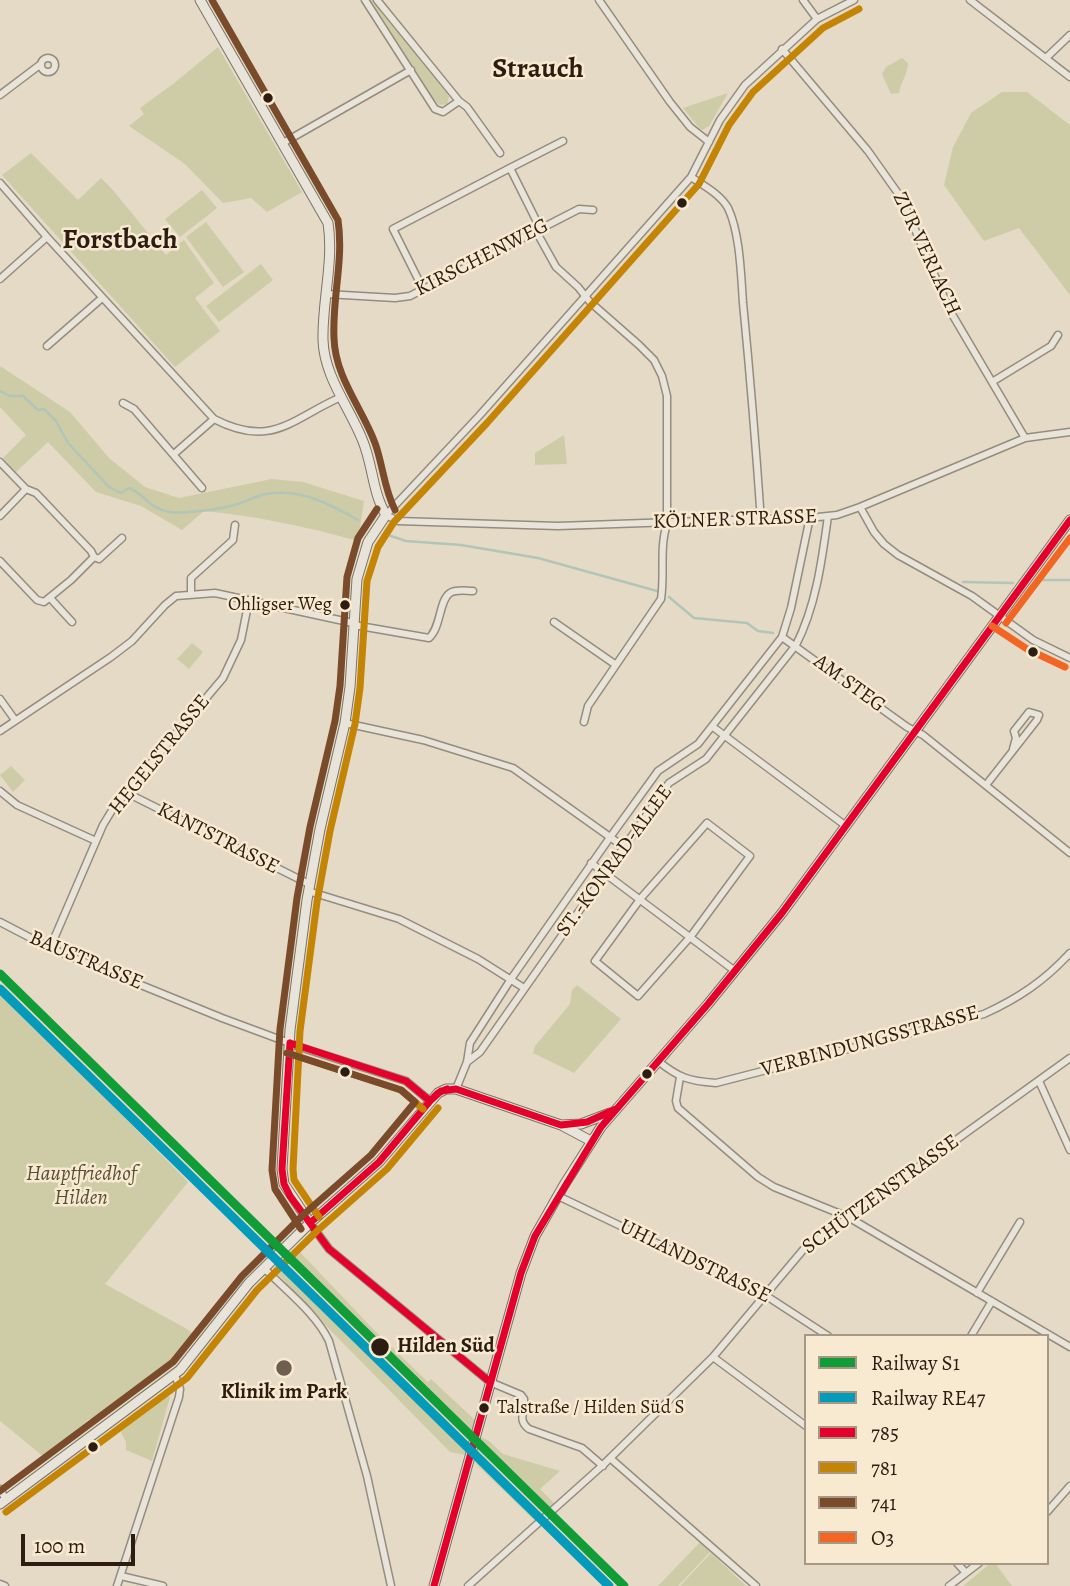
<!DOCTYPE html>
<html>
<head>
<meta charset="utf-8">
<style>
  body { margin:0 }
  #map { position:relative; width:1070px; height:1586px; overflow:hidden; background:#e5dac5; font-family:Alegreya,serif }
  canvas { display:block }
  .legend { position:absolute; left:804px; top:1334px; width:245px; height:231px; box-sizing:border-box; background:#f7ead0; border:2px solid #a69884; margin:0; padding:9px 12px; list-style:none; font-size:21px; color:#2c1c11 }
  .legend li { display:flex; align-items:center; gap:14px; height:35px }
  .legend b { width:35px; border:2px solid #a69884 }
  .scale { position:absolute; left:21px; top:1534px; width:114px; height:32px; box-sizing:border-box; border:4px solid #2c1c11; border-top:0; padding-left:9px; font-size:21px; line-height:24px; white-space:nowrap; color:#2c1c11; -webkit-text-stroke:5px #f7ead0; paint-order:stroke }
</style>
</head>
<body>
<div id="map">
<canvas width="1070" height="1586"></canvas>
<ul class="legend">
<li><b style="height:9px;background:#109c37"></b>Railway S1</li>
<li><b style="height:9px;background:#049bbb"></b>Railway RE47</li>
<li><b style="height:9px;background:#e4002b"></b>785</li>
<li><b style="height:9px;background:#c48404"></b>781</li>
<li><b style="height:9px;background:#7a4b2a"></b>741</li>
<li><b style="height:9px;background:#f26522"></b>O3</li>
</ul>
<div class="scale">100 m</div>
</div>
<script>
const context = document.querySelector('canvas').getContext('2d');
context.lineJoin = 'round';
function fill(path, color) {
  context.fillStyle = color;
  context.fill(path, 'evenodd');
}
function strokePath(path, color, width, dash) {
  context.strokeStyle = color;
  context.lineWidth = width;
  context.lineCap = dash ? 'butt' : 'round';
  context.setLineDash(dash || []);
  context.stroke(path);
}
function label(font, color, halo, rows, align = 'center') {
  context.font = font + ' Alegreya,serif';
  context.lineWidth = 5;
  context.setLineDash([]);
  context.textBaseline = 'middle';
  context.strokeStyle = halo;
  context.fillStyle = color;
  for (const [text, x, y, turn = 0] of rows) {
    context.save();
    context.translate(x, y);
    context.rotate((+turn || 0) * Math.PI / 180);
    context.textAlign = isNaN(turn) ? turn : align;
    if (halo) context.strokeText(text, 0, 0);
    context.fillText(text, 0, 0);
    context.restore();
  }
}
fill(new Path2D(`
  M369,0h5l73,93 2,4 -2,7 -8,1 -8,-9z
  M218,47l84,145 -35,20 -16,-14 -28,5 -38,-39 -56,-38 15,-12 -4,-6 33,-24z
  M902,58l6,5c0,10 -7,19 -9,30l-8,1 -9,-20 4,-7z
  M1002,92h25l43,33v170l-51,-67 -35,13 -40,-56 9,-38 18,-34z
  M728,93l-19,33 -7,4 -3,-2 -16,-20z
  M31,153l47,47 23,-22 11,11 54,66 18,-15 30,43 -19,15 25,33 -45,36 -173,-192z
  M202,190l15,18 -37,29 -15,-18z
  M206,222l38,50 -21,15 -37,-50z
  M261,264l12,16 -54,42 -13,-16z
  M0,366l70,46 39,46 36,29 34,11 93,-19 31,3 61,19 -6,40c-51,-14 -101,-25 -154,-30l-22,19 -41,-24 -45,-14 -48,-50 -33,31 -12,-15 23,-23 -26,-28z
  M564,435l3,29 -32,1v-12z
  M192,643l11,9 -14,17 -12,-10z
  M11,766l14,14 -12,12 -13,-17z
  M577,985l44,34 -47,54 -41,-20 2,-7 35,-42 2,-14z
  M0,991l188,191 -83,102 82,45 9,7 -33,37 -65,49 -9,-3 -45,38 -44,-36z
  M297,1249l79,83 52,50 3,-3 45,42 -4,15 -20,-19 2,-3 -121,-118 -2,2 -42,-42z
  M281,1262l163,163 3,-2 21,22 -3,10 -15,-3 -117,-119 -57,-61v-4z
  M168,1396l2,1 -18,64 -26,-11v-8l-5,-10 2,-4z
  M481,1437l8,4 14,13 57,17 -20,18 14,14 -6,6 -70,-68z
  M481,1457l60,59 -7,4 -59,-57z
  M702,1540l10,10 -34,36h-20z
  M711,1553l35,33h-66z
  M991,1563h4l17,23h-49z`), '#cdcca7');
strokePath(new Path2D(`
  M0,391l10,5h13l15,14 6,-1 12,12 12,22 41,44 12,6 8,-5c18,7 16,19 41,24 12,2 52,-3 65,-7 10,-3 20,-9 31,-11 34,-6 64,10 92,26
  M385,534l21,7 55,4 77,13 119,33
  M1040,580h30
  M963,582l50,1
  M669,597l25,21 53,5 11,8 15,2`), '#b1c5b8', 2.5);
const street = new Path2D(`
  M365,0l70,109 8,3 16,-11
  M377,0l82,101 8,6 33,46
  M599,0l71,102 20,25 19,15
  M803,0l14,19
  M854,0l-37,19 -72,66 -25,35 -29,57 -212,239 -93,99 12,6 160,5 260,-9 19,-2 23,-8 165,-69 45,-6
  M970,0l100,77
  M782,49l86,102 34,48 47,110 76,129
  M41 65a7 7 0 1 1 14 0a7 7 0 1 1-14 0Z
  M1046,58l24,-23
  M0,95l41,-31
  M283,143l128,-73
  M510,168l53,-27
  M691,177c13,9 29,17 37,31 12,25 13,67 15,95 7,72 13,145 18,218
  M0,183l47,54 167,182c58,30 77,0 127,-22
  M536,231l20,36 22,20 12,15 49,43 15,15 8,16 5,20v128c-8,24 -2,50 -6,75l-73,107 -4,16
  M0,279l47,-42
  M423,289l-30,-60 117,-61 30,60
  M326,294l69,4 15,-2 169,-87 14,1
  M47,346l55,-48
  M992,382l59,-36 7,-11
  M123,403l11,6 68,79
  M174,454l40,-35
  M0,462l26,27 10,4 55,58 3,6 -23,23 -27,22 -7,-2 -37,-39
  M860,507l14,25 10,12 14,11 74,41 61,44 37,18
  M0,516l26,-27
  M94,557l5,2 23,-21
  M191,593v-15l42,-38 2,-15
  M51,599l21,23
  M554,622l62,43
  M354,625l75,13c12,-10 10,-38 21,-45 6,-4 16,-2 23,-2
  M782,637l125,90 16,8 147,118
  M0,699l15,21
  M345,723l78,17 90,28 111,79
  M713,727l133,99
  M0,731l111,-74 21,-16 33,-36 11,-9 39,-3 138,30
  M986,785l51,-65 2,-5 -10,-3 -15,19 2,7 -3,11
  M0,791l17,14 79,36
  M127,793l182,91
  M707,823l43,33 -59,80 -53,60 -43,-35 46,-63z
  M591,863l144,108
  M308,891l91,28 79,40 46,29
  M0,922l50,26 172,70 81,30 103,33 24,20
  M50,948l53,-123 11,-18 109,-129 18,-38 8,-40
  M658,1061c21,17 31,20 58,22l268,-69c35,-16 60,-33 86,-61
  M467,1062l13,-10 189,-269 37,-24 90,-114c20,-39 26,-85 32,-129
  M680,1077l-4,24 2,7 80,69 16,10 74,30 222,130
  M1039,1081l31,69
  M456,1089l11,-27 3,-19 41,-64 100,-143 47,-65 40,-27 84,-107 9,-29 19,-91
  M558,1196l207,99 63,41
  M310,1223l19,26 161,133 31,13 3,4c1,13 -7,21 5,30l53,19 21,18
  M264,1268c21,22 52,45 65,73l38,135 24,110
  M977,1293l43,-71
  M971,1336l21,-35
  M713,1357l93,69
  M610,1458l146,128
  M0,1489l6,11
  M1047,1512l23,-26
  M957,1563l9,10
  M121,1576l42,10
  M0,1584l5,2
  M117,1586l62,-189 1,-8 -5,-14
  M468,1586l135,-121 110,-108 90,-107 267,-192
  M949,1586l30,-23`);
const secondary = new Path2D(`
  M200,0l128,223c6,39 -6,78 -5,117 1,36 26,67 39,99 11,25 10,53 24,76l-18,27 -11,37 -7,108 -5,36 -25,106 -13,71 -17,130 -8,139 2,15 26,39
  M561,1125l20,-1 29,-11
  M0,1504l180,-134 69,-87 61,-60 69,-61 59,-69 8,-4h10l105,36 30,16
  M434,1586l87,-313 14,-37 29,-51 37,-58 107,-123 74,-91 288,-393`);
strokePath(street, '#948c7f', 9);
strokePath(secondary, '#7a7367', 11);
strokePath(street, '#e9e4d9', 6);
strokePath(secondary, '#e9e4d9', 9);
strokePath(new Path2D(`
  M290,1043l-8,126 2,15 6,12 39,53 161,133
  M290,1043l116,38 24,20
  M430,1101l11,-10 15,-2 105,36 26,-3 29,-13
  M310,1223l69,-61 51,-61 8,-8 9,-4
  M434,1586l87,-313 14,-37 66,-109 107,-123 74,-91 288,-393`), '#e4002b', 7);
strokePath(new Path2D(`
  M287,1053l114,37 22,19
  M319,1217l-25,-37 -1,-11 7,-138 17,-129 13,-71 25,-107 5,-36 7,-107 11,-34 16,-25 93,-99 212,-239 30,-59 24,-33 70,-64 36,-19
  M6,1512l181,-134 70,-88 60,-59 70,-62 51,-61`), '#c48404', 7);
strokePath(new Path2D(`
  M212,0l126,220c6,40 -6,78 -4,118 1,39 28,70 41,105 8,22 9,46 20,67
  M301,1229l-26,-40 -3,-19 8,-141 17,-131 13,-71 25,-106 5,-35 7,-109 11,-39 19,-29
  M0,1491l173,-129 69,-86 61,-61 68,-60 44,-53 -14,-12 -114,-37`), '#7a4b2a', 7);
strokePath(new Path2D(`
  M1006,623l64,-85
  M992,626l35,23 38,18`), '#f26522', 7);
strokePath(new Path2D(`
  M0,974l624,612`), '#109c37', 9);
strokePath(new Path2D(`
  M0,989l609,597`), '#049bbb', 9);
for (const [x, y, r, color] of [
  [268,98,6,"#2c1c11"],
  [682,203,6,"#2c1c11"],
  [345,605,6,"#2c1c11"],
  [1033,652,6,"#2c1c11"],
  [345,1072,6,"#2c1c11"],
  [647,1074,6,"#2c1c11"],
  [380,1347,10,"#2c1c11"],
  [284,1368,9,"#6d5e50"],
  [484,1408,6,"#2c1c11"],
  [93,1447,6,"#2c1c11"]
]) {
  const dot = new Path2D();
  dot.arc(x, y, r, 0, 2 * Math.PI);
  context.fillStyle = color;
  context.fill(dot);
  strokePath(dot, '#f7ead0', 2.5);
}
label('19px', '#2c1c11', '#f7ead0', [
  ["Ohligser Weg",332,605],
  ["Talstraße / Hilden Süd S",497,1408,"left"]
], 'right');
label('21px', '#2c1c11', '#f7ead0', [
  ["ZUR VERLACH",926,254,65],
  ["KIRSCHENWEG",482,258,-27],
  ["KÖLNER STRASSE",735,520,-2],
  ["AM STEG",849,684,36],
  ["HEGELSTRASSE",160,755,-51],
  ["KANTSTRASSE",218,839,27],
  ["ST.-KONRAD-ALLEE",615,861,-54],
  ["BAUSTRASSE",86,961,23],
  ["VERBINDUNGSSTRASSE",870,1042,-15],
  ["SCHÜTZENSTRASSE",881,1195,-36],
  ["UHLANDSTRASSE",695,1262,26]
]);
label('italic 21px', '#574e37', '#f7ead0', [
  ["Hauptfriedhof",81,1175],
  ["Hilden",81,1199]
]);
label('bold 21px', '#2c1c11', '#f7ead0', [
  ["Hilden Süd",397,1347]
], 'left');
label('bold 21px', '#2c1c11', '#f7ead0', [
  ["Klinik im Park",284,1393]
]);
label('bold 28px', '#2c1c11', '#f7ead0', [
  ["Strauch",538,70],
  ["Forstbach",120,241]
]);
</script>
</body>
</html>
